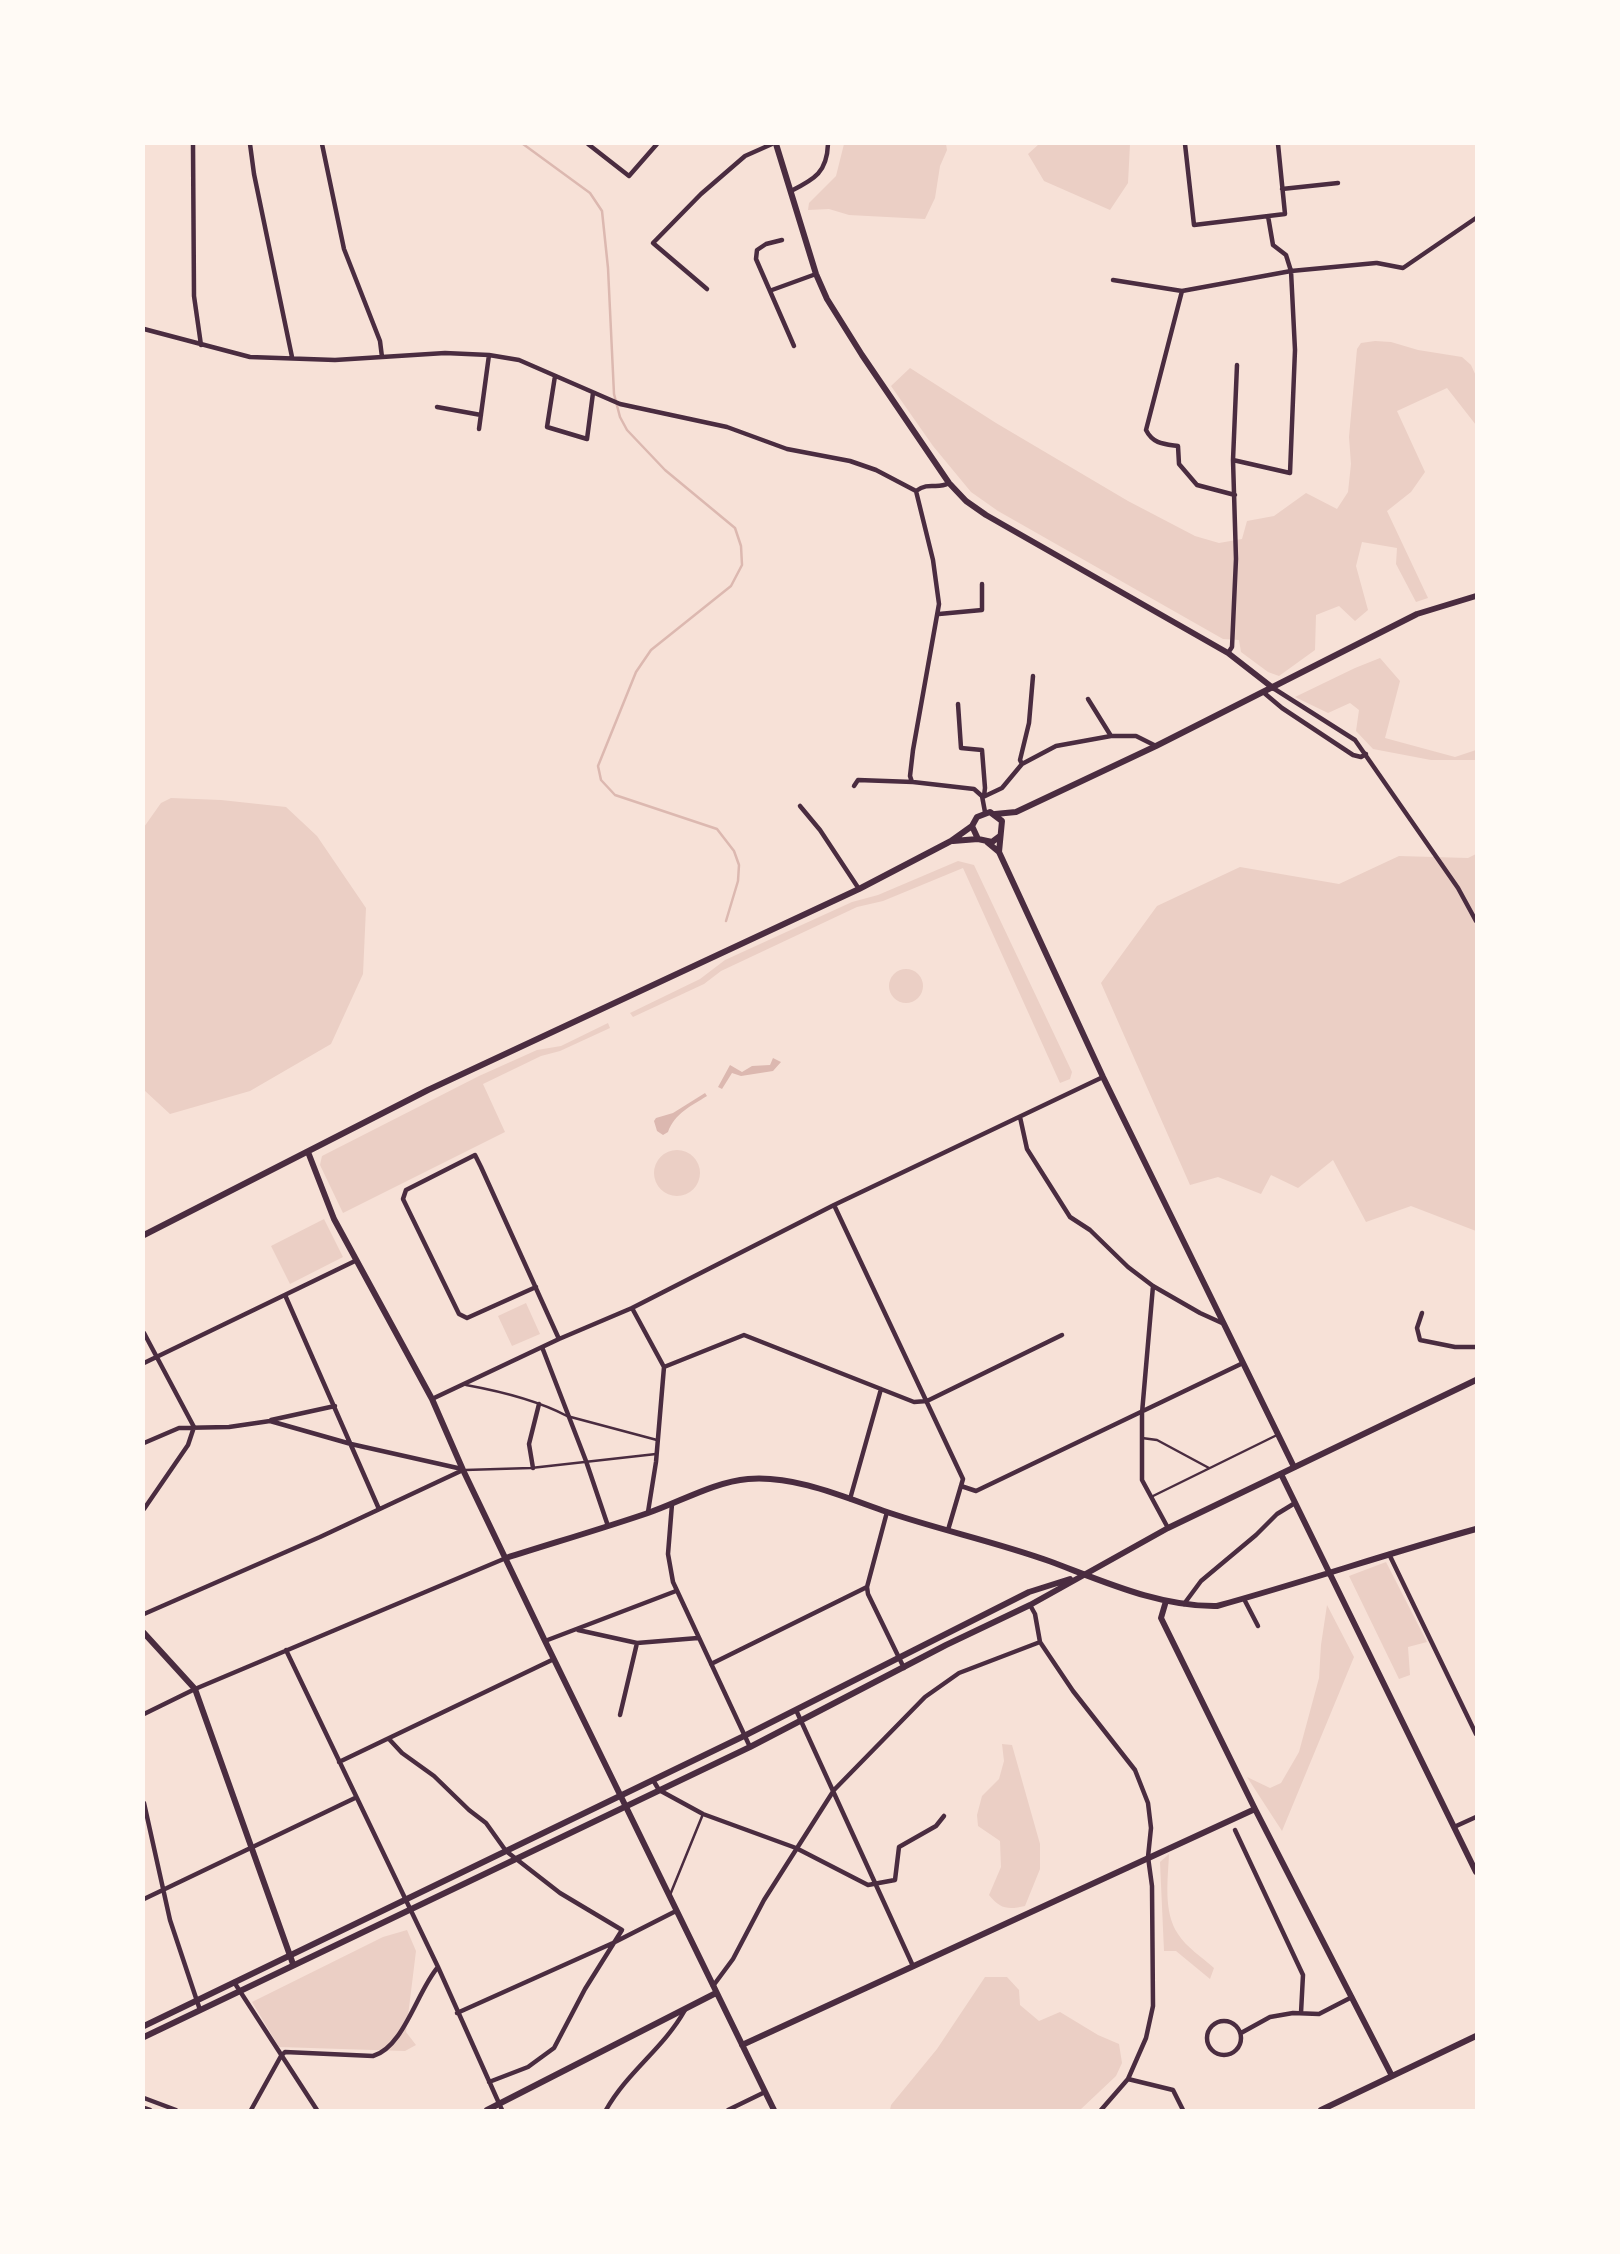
<!DOCTYPE html>
<html>
<head>
<meta charset="utf-8">
<style>
  body { margin:0 }
  #map { position:relative; width:1620px; height:2254px; overflow:hidden; background:#f7e1d7; font-family:"Fira Sans",sans-serif }
  canvas { display:block }
  .frame { position:absolute; inset:0; border:145px solid #fffaf5; pointer-events:none }
</style>
</head>
<body>
<div id="map">
<canvas width="1620" height="2254"></canvas>
<div class="frame"></div>
</div>
<script>
const context = document.querySelector('canvas').getContext('2d');
context.lineJoin = 'round';
function fill(path, color) {
  context.fillStyle = color;
  context.fill(path, 'evenodd');
}
function strokePath(path, color, width, dash) {
  context.strokeStyle = color;
  context.lineWidth = width;
  context.lineCap = dash ? 'butt' : 'round';
  context.setLineDash(dash || []);
  context.stroke(path);
}
fill(new Path2D(`
  M844,144h102l1,6 -7,16 -5,32 -10,21 -76,-4 -20,-6 -21,1 1,-7 27,-27z
  M1039,144h91l-2,39 -18,27 -66,-29 -16,-27z
  M1375,341l16,1 27,8 44,7 9,8 5,11v49l-29,-37 -50,23 28,61 -14,20 -24,19 41,87 -12,4 -20,-38 1,-16 -35,-6 -6,24 12,44 -13,11 -16,-15 -23,9 -1,35 -36,26 -11,-4 -27,-20 -2,-12 -16,-1 -225,-128 -27,-19 -38,-46 -42,-60 19,-18 86,55 132,78 67,35 24,7 23,-4 5,-18 27,-5 32,-23 31,16 11,-17 3,-28 -2,-27 8,-88 4,-6z
  M1380,658l20,23 -15,57 70,19 21,-7v10h-45l-58,-11 -17,-18 3,-21 -9,-7 -22,10 -33,-16 60,-29z
  M171,798l50,2 65,7 31,29 49,72 -3,66 -32,70 -81,47 -80,23 -26,-24v-263l17,-24z
  M1476,854v377l-65,-25 -45,16 -33,-62 -35,28 -27,-13 -10,19 -43,-17 -28,8 -89,-202 56,-77 83,-39 99,17 60,-28 69,2z
  M958,861l16,4 98,207 -2,7 -10,4 -97,-215 -80,33 -26,6 -136,64 -17,13 -71,33 -3,-4 70,-34 25,-19 127,-58 26,-7z
  M889 986a17 17 0 1 1 34 0a17 17 0 1 1-34 0Z
  M608,1023l2,5 -50,23 -19,5 -58,28 22,48 -162,81 -23,-48 2,-9 157,-80 58,-26 24,-4z
  M654 1173a23 23 0 1 1 46 0a23 23 0 1 1-46 0Z
  M324,1219l19,38 -53,27 -19,-38z
  M526,1303l14,31 -28,12 -14,-30z
  M1386,1562l41,80 -19,5 2,28 -11,4 -50,-103z
  M1327,1605l27,52 -72,174 -35,-54 23,11 11,-5 18,-31 20,-74 2,-33z
  M1002,1744l10,1 28,99v25l-15,37c-17,4 -25,3 -36,-11l12,-28 -1,-26 -22,-15 -1,-11 5,-19 17,-17 5,-18z
  M1169,1854c-1,25 -6,58 9,80 8,13 25,24 36,34l-4,11 -34,-28h-12l-4,-89z
  M407,1930l9,21 -10,81 10,13 -11,6 -126,-4 -27,-45 131,-65z
  M985,1977h22l12,13 1,15 19,16 21,-9 38,23 21,9 3,19 -6,13 -36,34h-190l1,-5 46,-56z`), '#ebcfc5');
fill(new Path2D(`
  M773,1058l8,4 -8,9 -32,5 -9,-3 -10,16 -4,-2 12,-22 12,7 10,-6 18,-1z
  M705,1093l2,3c-16,10 -32,17 -39,36l-5,3 -6,-4 -3,-10 2,-3 17,-5z`), '#dcb8b0');
strokePath(new Path2D(`
  M523,144l67,49 12,18 6,57 6,126 6,23 7,13 38,40 70,58 6,18 1,19 -11,21 -80,64 -15,22 -38,94 3,14 14,15 102,34 17,22 5,14 -1,16 -12,40`), '#dcb8b0', 2.5);
strokePath(new Path2D(`
  M466,1385c33,6 71,15 101,31l90,24
  M1142,1438l15,2 52,28
  M465,1470l66,-2 125,-14
  M1151,1497l126,-62
  M670,1895l33,-81`), '#4a2c40', 2.5);
strokePath(new Path2D(`
  M193,144l1,152 7,49
  M250,144l4,30 38,183
  M322,144l22,105 36,92 2,16
  M588,144l41,32 28,-32
  M1185,144l9,81 91,-11 -7,-70
  M1282,189l56,-6
  M791,191c24,-12 36,-19 37,-47
  M782,240l-16,4 -9,6 -1,9 38,87
  M1377,263l26,5 73,-50
  M1113,280l69,11
  M707,289l-54,-46 48,-49 44,-38 27,-12
  M772,290l44,-16
  M144,329l106,28 85,3 110,-7 44,2 30,5 101,44 107,23 60,22 63,12 26,9 40,21
  M555,376l-8,51 40,12 6,-46
  M437,407l44,8
  M479,429l10,-74
  M1233,460l4,-95
  M916,491c14,-10 20,-1 33,-8
  M1235,495l-38,-10 -18,-21 -1,-18c-14,-2 -25,-2 -32,-16l36,-139 109,-20 85,-8
  M939,614l43,-4v-26
  M1228,653l4,-6 4,-88 -3,-99 57,13 5,-123 -4,-79 -5,-16 -13,-10 -5,-29
  M1273,688l82,52 103,148 18,33
  M1263,692l19,16 71,47 8,2 5,-3
  M1088,699l23,37
  M958,704l3,44 21,2 3,38 -1,8
  M1022,764l-2,-4 9,-37 4,-47
  M912,782l-2,-6 3,-26 26,-146 -6,-44 -17,-69
  M854,786l4,-6 55,2 61,7 9,8 19,-9 20,-24 34,-18 55,-10h25l20,10
  M982,796l3,16
  M800,806l20,24 39,59
  M1020,1117l7,32 43,68 20,13 38,37 25,19 47,27 22,10
  M834,1205l129,274 -15,51
  M1153,1286l-11,127v67l26,48
  M536,1287l-69,31 -8,-4 -56,-115 3,-9 69,-35 6,12 78,172
  M285,1295l94,214
  M632,1308l32,59
  M1422,1313l-5,15 3,12 35,7h21
  M144,1333l50,94 -6,18 -44,64
  M542,1347l44,114 22,65
  M144,1363l211,-102
  M664,1367l80,-32 170,67 13,-1 135,-66
  M432,1399l127,-60 73,-31 202,-103 269,-128
  M271,1420l64,-14
  M144,1443l35,-15 50,-1 41,-6 81,23 111,25
  M533,1468l-4,-24 10,-40
  M961,1486l15,5 267,-128
  M850,1499l31,-110
  M672,1504l-4,50 5,28 77,165
  M648,1512l8,-50 8,-95
  M1389,1554l87,180
  M867,1587l1,7 36,74
  M1244,1599l14,27
  M1184,1604l17,-23 55,-46 21,-21 18,-11
  M144,1614l176,-77 143,-67
  M578,1630l59,13 61,-5
  M545,1641l131,-50
  M1040,1642l33,49 62,79 13,33 3,25 -3,29 4,29 1,120 -7,32 -18,41 -27,31
  M286,1650l152,317 64,143
  M711,1664l156,-77 20,-75
  M796,1710l117,256
  M144,1714l51,-25 311,-131
  M620,1715l17,-72
  M389,1739l13,14 32,23 35,34 17,13 20,28 54,42 62,37 -37,59 -31,59 -26,19 -39,15
  M339,1762l215,-103
  M653,1780l6,10 44,24 93,34 72,37 27,-5 4,-33 37,-21 8,-10
  M144,1803l26,117 30,90
  M1454,1827l22,-10
  M1235,1830l68,145 -2,38
  M144,1899l211,-101
  M234,1982l83,128
  M713,1986l20,-27 31,-59 70,-110 91,-93 34,-24 81,-31 -5,-28 -5,-9
  M457,2013l156,-70 63,-32
  M1207 2038a17 17 0 1 1 34 0a17 17 0 1 1-34 0Z
  M1241,2033l29,-16 23,-4 26,1 33,-17
  M1128,2079l45,11 10,20
  M144,2098l32,12
  M144,2108l6,2
  M251,2110l30,-54 4,-4 88,4c31,-9 44,-65 65,-89
  M606,2110c22,-39 57,-61 79,-100
  M728,2110l37,-18`), '#4a2c40', 4.5);
strokePath(new Path2D(`
  M776,144l40,130 11,25 35,56 87,128 17,18 20,14 242,138 45,35
  M995,814l21,-2 140,-66 261,-132 59,-18
  M953,841l25,-2
  M987,842l12,10 104,225 191,390
  M999,852l3,-31 -12,-9 -13,5 -5,9 6,13 14,3 8,-6
  M308,1152l26,67 98,180 31,71 82,171 229,469
  M144,1235l284,-145 431,-201 92,-48 21,-15
  M1281,1474l195,398
  M506,1558c47,-15 95,-29 142,-45 32,-11 66,-31 100,-34 46,-4 96,18 139,33 53,18 109,30 162,49 54,20 110,46 168,45 87,-24 172,-53 259,-77
  M1166,1601l-5,17 94,191 137,267
  M144,1633l51,56 98,275
  M742,2045l513,-236
  M487,2110l229,-117
  M1321,2110l155,-74`), '#4a2c40', 6);
strokePath(new Path2D(`
  M144,2026l600,-290 285,-144 41,-13
  M144,2037l606,-290 196,-102 84,-40 138,-77 308,-148`), '#4a2c40', 6);
</script>
</body>
</html>
